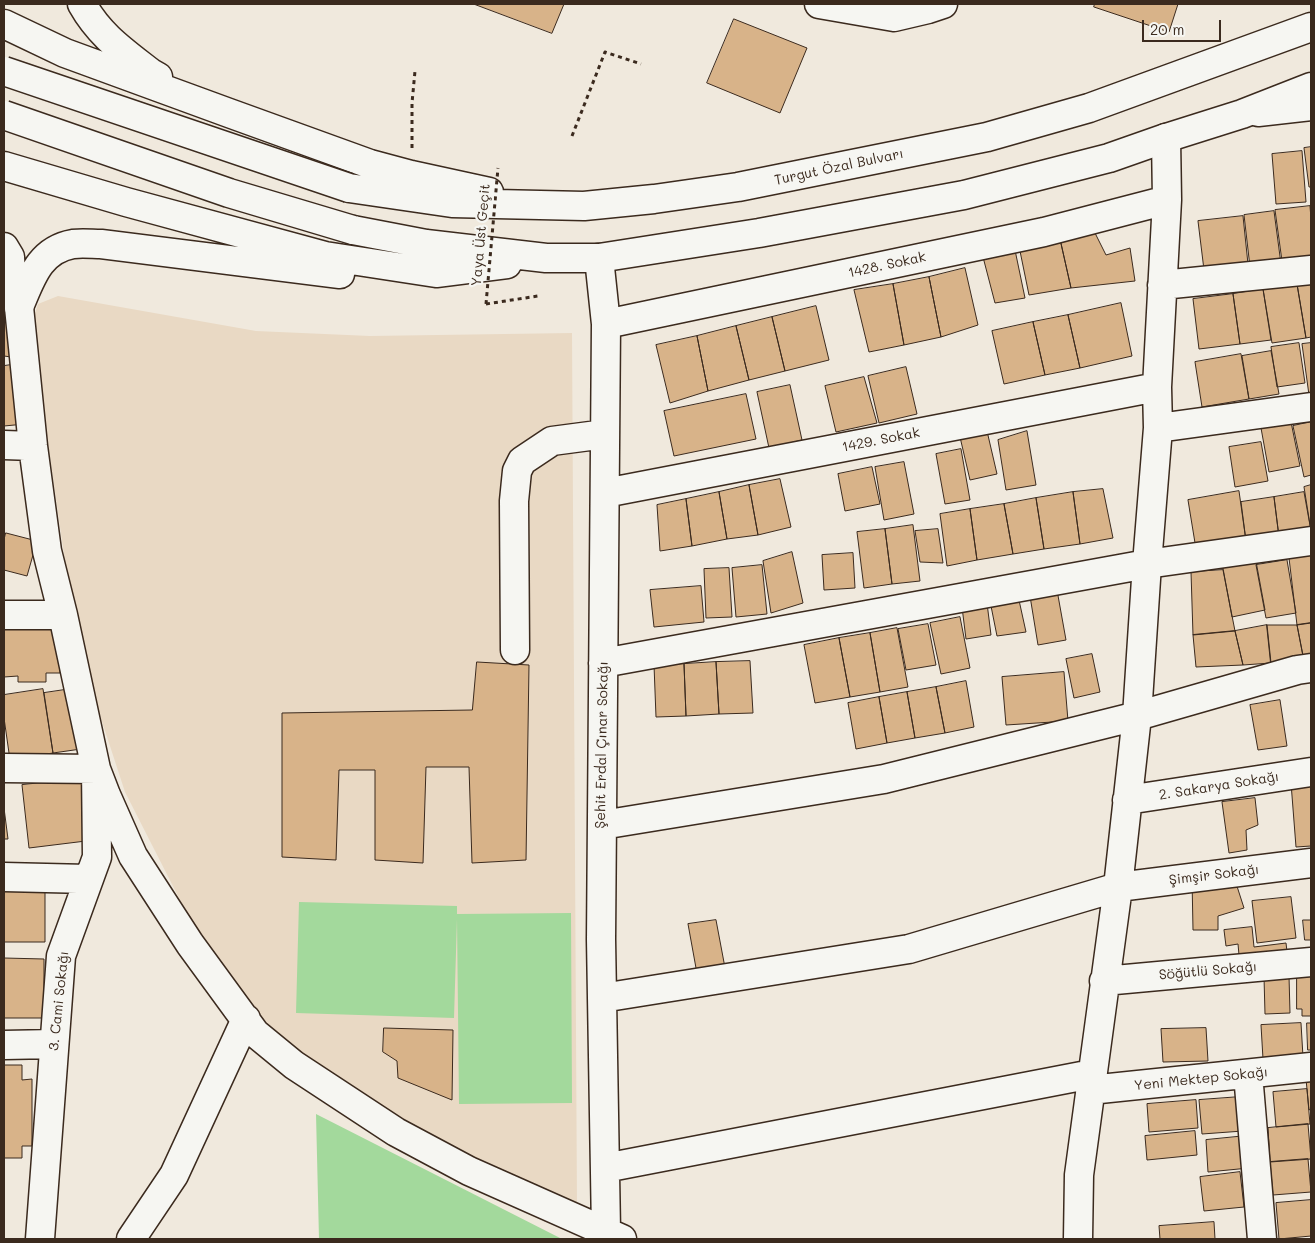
<!DOCTYPE html>
<html>
<head>
<meta charset="utf-8">
<style>
  body { margin:0 }
  #map { position:relative; width:1315px; height:1243px; overflow:hidden; background:#f0e9dd; font-family:Mali,sans-serif }
  canvas { display:block }
  .frame { position:absolute; inset:0; border:5px solid #3b2a1e; pointer-events:none }
  .scale { position:absolute; left:1142px; top:20px; width:79px; height:22px; box-sizing:border-box; border:2px solid #3b2a1e; border-top:0; padding-left:6px; font-size:15px; line-height:18px; white-space:nowrap; color:#3b2a1e; -webkit-text-stroke:4px #f6f6f2; paint-order:stroke }
</style>
</head>
<body>
<div id="map">
<canvas width="1315" height="1243"></canvas>
<div class="frame"></div>
<div class="scale">20 m</div>
</div>
<script>
const context = document.querySelector('canvas').getContext('2d');
context.lineJoin = 'round';
function fill(path, color) {
  context.fillStyle = color;
  context.fill(path, 'evenodd');
}
function strokePath(path, color, width, dash) {
  context.strokeStyle = color;
  context.lineWidth = width;
  context.lineCap = dash ? 'butt' : 'round';
  context.setLineDash(dash || []);
  context.stroke(path);
}
function label(font, color, halo, rows, align = 'center') {
  context.font = font + ' Mali,sans-serif';
  context.lineWidth = 4.5;
  context.setLineDash([]);
  context.textBaseline = 'middle';
  context.strokeStyle = halo;
  context.fillStyle = color;
  for (const [text, x, y, turn = 0] of rows) {
    context.save();
    context.translate(x, y);
    context.rotate((+turn || 0) * Math.PI / 180);
    context.textAlign = isNaN(turn) ? turn : align;
    if (halo) context.strokeText(text, 0, 0);
    context.fillText(text, 0, 0);
    context.restore();
  }
}
fill(new Path2D(`
  M58,296l198,35 114,5 202,-3 5,873 -141,-55 -151,-103 -79,-97 -81,-159 -48,-147 -46,-320 7,-21z`), '#e9d9c4');
fill(new Path2D(`
  M299,902l158,4v8l114,-1 1,190 -113,1 -2,-185 -3,99 -158,-5z
  M316,1114l246,125h-243z`), '#a3d99c');
const building = new Path2D(`
  M474,4h90l-12,29z
  M1095,4h83l-9,28 -75,-25z
  M734,19l73,29 -27,65 -73,-30z
  M1311,147v40h-2l-5,-39z
  M1302,151l4,51 -30,2 -4,-50z
  M1310,206l1,13v38l-29,4 -7,-51z
  M1274,211l7,53 -31,3 -6,-52z
  M1243,216l5,48 -44,6 -6,-49z
  M1094,231l12,24 24,-7 5,33 -64,7 -11,-49z
  M1060,239l11,49 -42,7 -9,-44z
  M1015,250l10,48 -30,5 -12,-46z
  M965,268l13,57 -37,12 -12,-60z
  M929,277l12,60 -37,8 -11,-61z
  M1311,282v55l-5,1 -9,-54z
  M893,284l11,61 -35,7 -15,-62z
  M1297,284l9,54 -34,5 -9,-54z
  M1263,289l8,51 -31,4 -7,-50z
  M1233,294l7,50 -41,5 -6,-50z
  M4,303l10,1 -3,53 -7,-1z
  M1121,303l11,53 -52,12 -12,-53z
  M816,306l13,54 -44,11 -13,-54z
  M1068,315l12,53 -35,7 -12,-53z
  M772,317l13,54 -36,9 -13,-54z
  M1033,322l12,53 -41,9 -12,-53z
  M736,326l13,54 -41,11 -11,-55z
  M697,336l11,55 -38,12 -14,-58z
  M1299,343l6,40 -28,4 -6,-40z
  M1311,343v52h-2l-7,-51z
  M1271,351l8,43 -30,5 -7,-43z
  M1241,354l8,45 -47,8 -7,-45z
  M18,364l7,60 -21,2v-60z
  M906,367l11,47 -38,9 -11,-47z
  M864,377l13,46 -41,9 -11,-46z
  M790,385l12,55 -33,8 -12,-56z
  M746,394l10,45 -82,17 -10,-45z
  M1291,422l9,44 -31,6 -8,-44z
  M1311,422v53l-7,2 -11,-51z
  M987,431l10,43 -27,6 -10,-43z
  M1027,431l9,54 -30,5 -8,-50z
  M1261,442l7,39 -33,6 -6,-40z
  M961,449l9,51 -25,4 -9,-50z
  M904,462l10,52 -30,6 -9,-53z
  M872,467l8,37 -35,7 -7,-37z
  M780,479l11,48 -33,8 -9,-50z
  M749,485l9,50 -31,4 -8,-47z
  M1311,485v46l-7,-44z
  M1103,489l10,49 -33,6 -7,-52z
  M1239,491l7,50 -50,8 -8,-49z
  M719,492l8,47 -35,7 -6,-47z
  M1073,492l7,52 -36,5 -8,-51z
  M1304,492l7,39 -32,6 -5,-40z
  M1274,497l5,40 -33,4 -5,-39z
  M1036,498l8,51 -31,5 -9,-50z
  M686,499l6,47 -32,5 -3,-46z
  M1004,504l9,50 -36,6 -7,-51z
  M970,509l7,51 -30,6 -7,-52z
  M913,525l7,56 -28,3 -7,-55z
  M885,529l7,55 -28,4 -7,-56z
  M938,529l5,34 -23,-1 -5,-31z
  M6,533l31,8 -10,35 -23,-6v-30z
  M792,552l11,51 -32,10 -8,-52z
  M853,553l2,35 -31,2 -2,-35z
  M1311,554v69l-14,2 -8,-67z
  M1255,556l10,54 -33,7 -10,-54z
  M1287,560l9,53 -30,5 -10,-53z
  M762,565l5,49 -31,3 -4,-49z
  M729,568l3,49 -26,1 -2,-49z
  M1223,570l12,61 -42,4 -2,-63z
  M701,586l3,36 -50,5 -4,-37z
  M1057,590l9,50 -28,5 -8,-49z
  M1017,591l9,41 -29,4 -8,-40z
  M987,603l4,32 -25,4 -4,-32z
  M960,617l10,51 -29,6 -11,-51z
  M1311,623v37l-7,1 -7,-36z
  M928,624l8,41 -30,5 -8,-41z
  M1267,625l4,38 -28,2 -8,-34z
  M1267,625h30l7,36 -33,2z
  M59,626l1,47h-14v9h-28v-6l-14,1v-50z
  M897,628l11,59 -28,5 -10,-59z
  M1235,631l8,34 -47,2 -3,-32z
  M870,633l10,59 -30,5 -11,-59z
  M839,638l11,59 -35,6 -11,-58z
  M1092,654l8,38 -26,6 -8,-39z
  M750,661l3,52 -34,1 -3,-52z
  M477,662l52,3 -3,195 -54,3 -3,-96h-43l-3,96 -48,-3v-90h-36l-3,90 -54,-3v-144l190,-3z
  M716,662l3,52 -33,2 -2,-52z
  M684,664l2,52 -30,1 -2,-52z
  M1064,672l4,49 -62,4 -4,-48z
  M966,681l8,46 -29,6 -9,-46z
  M936,687l9,46 -30,5 -8,-46z
  M43,689l10,64 -43,7 -6,-42v-23z
  M71,689l10,60 -28,4 -9,-60z
  M907,692l8,46 -28,5 -8,-46z
  M879,697l8,46 -31,6 -8,-46z
  M1280,700l7,46 -29,4 -8,-45z
  M87,778l7,62 -65,8 -7,-63z
  M1311,781v65l-15,1 -5,-64z
  M1255,798l3,27 -12,5 1,20 -18,3 -7,-51z
  M4,808l4,31h-4z
  M1234,877l10,31 -26,8v14h-25l-1,-52z
  M4,883l41,1v58h-41z
  M1291,897l5,41 -39,5 -5,-42z
  M716,920l10,53 -28,6 -10,-55z
  M1303,920h8v20h-6z
  M1252,927l2,20 32,-4 2,17 -48,6 -2,-22 -12,2 -2,-16z
  M4,958l40,1v59h-40z
  M1297,974h14v42h-9v-7h-5z
  M1289,976l1,37 -25,1 -1,-37z
  M1301,1023l2,34 -40,2 -2,-34z
  M1307,1023h4v27h-3z
  M384,1028l69,2 -1,70 -54,-22 -1,-17 -14,-9z
  M1206,1028l2,33 -45,1 -2,-33z
  M4,1065h18v15l10,-1v67h-10v12h-18z
  M1311,1078v31l-2,1 -3,-31z
  M1307,1089l3,35 -34,3 -3,-35z
  M1240,1097l3,34 -41,3 -3,-34z
  M1196,1100l2,28 -49,4 -2,-28z
  M1308,1124l3,35 -41,3 -2,-34z
  M1195,1131l2,24 -50,5 -2,-24z
  M1246,1136l3,32 -41,4 -2,-32z
  M1308,1159l3,33 -38,3 -3,-33z
  M1240,1172l4,35 -40,4 -4,-34z
  M1311,1200v36l-32,3 -3,-36z
  M1214,1222l1,17h-55l-1,-13z`);
fill(building, '#d8b389');
strokePath(building, '#3b2a1e', 1);
const minor = new Path2D(`
  M819,4l75,13 34,-8 15,-5
  M1258,112l53,-6
  M599,258l7,66 -5,615 5,292
  M1162,285l149,-15
  M19,307l14,139 14,105 16,64 33,154 10,26 27,61 57,88 65,89 39,32 102,67 73,39 153,68
  M606,324l438,-92 123,-32
  M1158,428l153,-21
  M4,445l29,1
  M605,493l552,-106
  M4,615h59
  M515,650l-1,-149 3,-30 5,-10 30,-20 53,-7
  M603,663l544,-99 164,-23
  M4,768l92,1 1,88 -36,99 -21,283
  M1127,800l184,-28
  M602,825l282,-46 253,-63 160,-46 14,-2
  M4,877l84,2
  M1104,981l207,-19
  M602,998l307,-49 209,-62 193,-24
  M4,1045l50,-1
  M1248,1074l14,165
  M1090,1090l221,-23
  M605,1168l487,-94
  M131,1239l43,-64 72,-156
  M1078,1239l1,-64 39,-288 19,-171 10,-152 11,-136 -1,-41 10,-187 -1,-62`);
const major = new Path2D(`
  M82,4c18,32 41,47 69,69l7,4
  M4,24l61,29 164,60 141,51 41,11 78,17
  M4,166l122,36 199,54 111,17 71,-9
  M349,188l103,15 132,3 70,-7 84,-12 249,-50 102,-29 222,-81
  M353,230l73,14 120,14h53l160,-25 205,-38 145,-37 57,-20 76,-24 69,-27
  M4,247l6,10 1,20 8,30
  M19,307c12,-28 20,-57 54,-63 9,-1 20,0 28,0l239,30`);
strokePath(minor, '#3b2a1e', 31);
strokePath(major, '#3b2a1e', 31);
strokePath(new Path2D(`
  M572,136l33,-84 36,12
  M412,148v-45l3,-32
  M486,304l52,-8`), '#3b2a1e', 3, [4, 4]);
strokePath(minor, '#f6f6f2', 28);
strokePath(major, '#f6f6f2', 28);
const majorBridge = new Path2D(`
  M4,71l345,117
  M4,115l225,78 124,37`);
strokePath(majorBridge, '#3b2a1e', 31, []);
strokePath(new Path2D(`
  M486,304l12,-136`), '#3b2a1e', 3, [4, 4]);
strokePath(majorBridge, '#f6f6f2', 28);
label('14px', '#3b2a1e', '#f6f6f2', [
  ["Turgut Özal Bulvarı",839,167,-12],
  ["Yaya Üst Geçit",481,235,-85],
  ["1428. Sokak",887,265,-12],
  ["1429. Sokak",881,440,-11],
  ["Şehit Erdal Çınar Sokağı",602,745,-89],
  ["2. Sakarya Sokağı",1219,786,-9],
  ["Şimşir Sokağı",1214,875,-7],
  ["Söğütlü Sokağı",1208,971,-5],
  ["3. Cami Sokağı",59,1001,-84],
  ["Yeni Mektep Sokağı",1201,1079,-6]
]);
</script>
</body>
</html>
